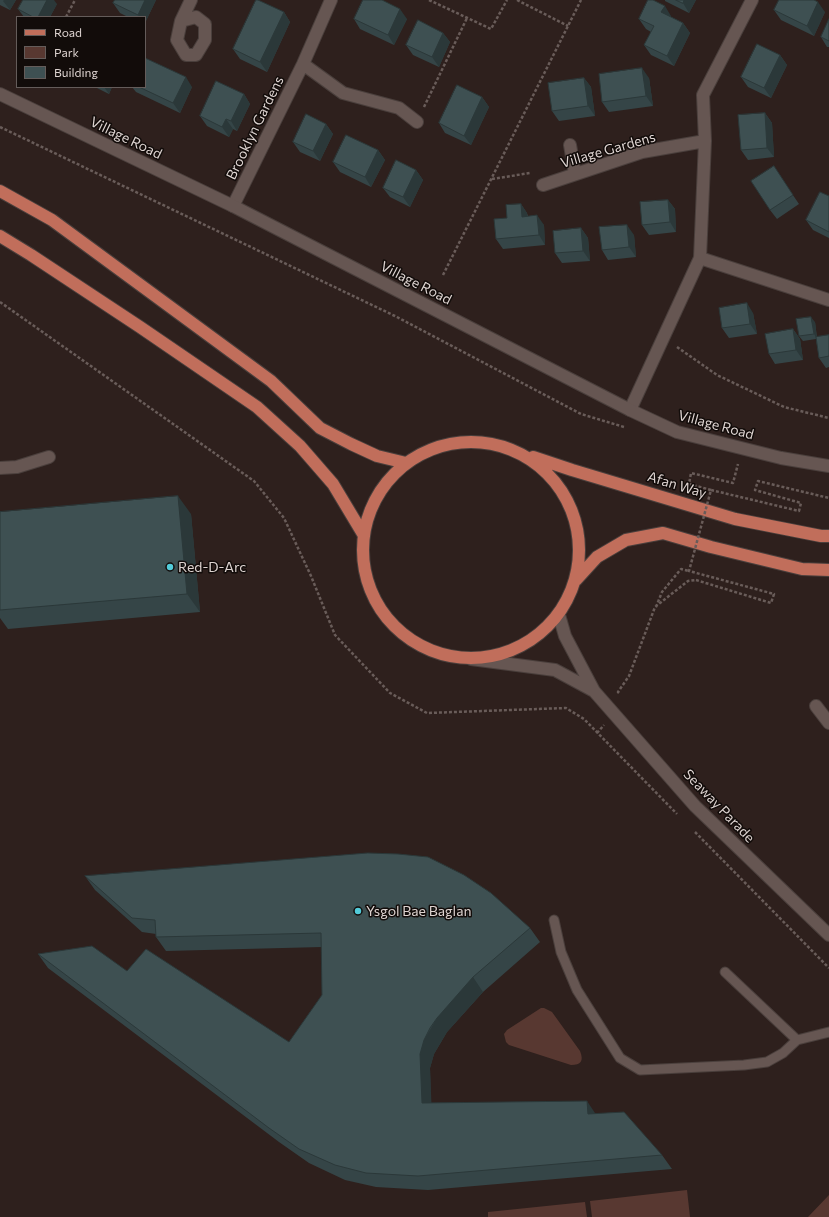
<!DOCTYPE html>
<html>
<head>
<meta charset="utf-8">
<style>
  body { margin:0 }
  #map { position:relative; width:829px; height:1217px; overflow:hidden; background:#2e201d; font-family:Commissioner,sans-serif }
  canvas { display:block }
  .legend { position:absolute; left:16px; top:16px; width:130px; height:72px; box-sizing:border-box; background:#120c0a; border:1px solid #645c5a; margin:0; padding:5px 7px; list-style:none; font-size:12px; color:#ded4d1 }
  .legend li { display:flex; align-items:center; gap:8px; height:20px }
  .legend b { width:20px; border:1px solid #645c5a }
</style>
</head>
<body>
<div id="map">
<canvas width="829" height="1217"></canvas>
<ul class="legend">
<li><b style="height:5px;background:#c16e5b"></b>Road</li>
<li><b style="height:11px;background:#583831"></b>Park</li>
<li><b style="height:11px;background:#3e5052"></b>Building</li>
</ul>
</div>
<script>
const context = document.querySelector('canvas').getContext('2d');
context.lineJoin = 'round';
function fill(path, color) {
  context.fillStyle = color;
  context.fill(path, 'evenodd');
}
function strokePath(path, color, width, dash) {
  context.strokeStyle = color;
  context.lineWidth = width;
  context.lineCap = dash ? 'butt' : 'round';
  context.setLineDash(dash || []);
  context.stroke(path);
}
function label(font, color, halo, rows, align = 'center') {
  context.font = font + ' Commissioner,sans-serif';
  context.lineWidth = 3;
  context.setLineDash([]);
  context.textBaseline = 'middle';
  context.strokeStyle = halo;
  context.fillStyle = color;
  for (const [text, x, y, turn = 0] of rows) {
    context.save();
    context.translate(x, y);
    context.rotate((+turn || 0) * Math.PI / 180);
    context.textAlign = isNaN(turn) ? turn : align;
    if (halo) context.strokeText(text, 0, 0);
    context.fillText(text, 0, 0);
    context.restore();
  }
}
fill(new Path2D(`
  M541,1008h3l8,4 28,39c4,10 1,14 -9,14l-62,-20 -3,-3 -2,-8 3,-4z
  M687,1190l3,27h-98l-2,-16z
  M829,1195v22h-21z
  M585,1202l2,15h-99v-5z`), '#583831');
const lane = new Path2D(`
  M554,920l7,32 16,38 43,68 20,12 104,-5 23,-3 16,-9 14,-13 -72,-68
  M797,1040l32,-8`);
const street = new Path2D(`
  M181,21l15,-4 9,7v16l-9,15h-10l-9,-15 4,-19 10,-21
  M303,64l40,29 56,15 18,14
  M570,145l5,29
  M543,185l99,-33 63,-11
  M233,206l70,-142 28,-64
  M700,258l129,42
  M630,410l70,-152 5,-117 -2,-46 49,-95
  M0,468l17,-1 32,-10
  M816,706l13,17`);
const secondary = new Path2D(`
  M0,94l233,112 397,204 47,22 104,26 48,8
  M559,615l6,21 29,55 101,115 134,129
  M471,659l84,11 39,21`);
const primary = new Path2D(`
  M0,191l52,29 219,161 49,47 31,16 26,12 29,7
  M0,236l31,19 109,72 117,80 43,39 33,38 30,50
  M363 550a108 108 0 1 1 216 0a108 108 0 1 1-216 0Z
  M533,457l39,13 163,49 86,17h8
  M576,580l21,-23 29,-17 37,-7 48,14 91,22 27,1`);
strokePath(lane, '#4a3f3c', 11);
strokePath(street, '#4a3f3c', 14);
strokePath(secondary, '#4a3f3c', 14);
strokePath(primary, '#4a3f3c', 14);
strokePath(new Path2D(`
  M429,0l62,29 16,-29
  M517,0l51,26
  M66,17l9,-17
  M424,107l43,-89
  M0,127l395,189 186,98 43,13
  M492,179l38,-6
  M443,275l138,-275
  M0,302l254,179 30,37 27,58 24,59 55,58 37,20 139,-5 18,11 93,95
  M677,347l40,28 67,32 45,11
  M711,490l-22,-6 2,-11 42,10 5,-19
  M656,607l6,-15 19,-23 8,2
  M619,693l-1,-1 11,-16 26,-69 33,-26 8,-1
  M597,733l7,-8
  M695,832l134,136`), '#695c59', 2.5, [3, 2]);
strokePath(lane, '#665652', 9);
strokePath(street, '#665652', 12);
strokePath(secondary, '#665652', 12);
strokePath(primary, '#c16e5b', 12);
strokePath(new Path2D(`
  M696,580l75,23 3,-9 -85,-23 22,-81 88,21 2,-8 -46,-13 3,-9 71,17`), '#695c59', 2.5, [3, 2]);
fill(new Path2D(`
  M0,0h16l-6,10 -10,-5z
  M156,0l-11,23v-6h-17l-8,-4 -7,-10z
  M665,0h31l-7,13 -24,-12z
  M57,4l-7,13h-26l-6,-8z
  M774,10l51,2 -11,24 -33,-16z
  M284,12l6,10 -23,50 -27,-13 -7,-10z
  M671,16v1l12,6 7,10 -16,33 -23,-11 -7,-10 7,-13 -5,-3 -7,-10z
  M354,19h53l-13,26 -34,-16z
  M829,19v28h-2l-6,-10z
  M443,33l7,9 -11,25 -26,-12 -7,-10z
  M780,55l7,10 -16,33 -23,-11 -7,-10z
  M584,78l7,9 4,29 -36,5 -7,-10z
  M649,78l4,28 -44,6 -7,-10z
  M95,87h17l-3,7z
  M132,87h60l-12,26 -44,-21z
  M244,94l6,10 -13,27 -4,-2 -4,8 -22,-11 -7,-10z
  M482,97l7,10 -18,38 -26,-12 -6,-10z
  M765,113l7,10 2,34 -26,3 -7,-10z
  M326,124l7,10 -13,27 -20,-9 -7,-10z
  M378,150l7,10 -14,27 -31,-15 -7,-10z
  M416,170l7,10 -13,27 -20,-10 -7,-9z
  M780,176l19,28 -22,15 -7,-9z
  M829,196v42l-16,-8 -7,-10z
  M668,200l7,9 1,23 -27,3 -7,-10z
  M521,204l6,9 1,3 16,9 1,20 -42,4 -7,-10 11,-21z
  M581,228l7,10 2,23 -28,2 -7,-10z
  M634,235l2,22 -28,3 -6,-10z
  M753,313l4,21 -28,4 -7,-10z
  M815,322l2,15 12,-2v32l-3,1 -7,-10 -3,-19 -13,2 -4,-5z
  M793,329l7,10 3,21 -28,4 -6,-10z
  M0,512l191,2 9,98 -192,17 -8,-11z
  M85,876l445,52 10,14 -57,50 -36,40 -13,22 -4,14 1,35 164,11 67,41 10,14 -244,21 -52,-3 -31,-7 -36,-17 -30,-21 -231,-174 -10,-14 89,17 162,71 33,-47v-48l-156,4 -10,-14v-3l-14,-2 -47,-42z`), '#354547');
fill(new Path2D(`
  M4,0h12l-6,10 -7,-9z
  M47,0h7l3,4 -7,13h-12z
  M145,0h11l-11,23v-6h-6l-1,-2z
  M684,0h12l-7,13 -6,-10z
  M818,2l7,10 -11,24 -7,-10z
  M665,6l6,10 -3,6 -7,-10z
  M400,9l7,10 -13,26 -6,-10z
  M284,12l6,10 -23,50 -7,-10z
  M683,23l7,10 -16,33 -7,-10z
  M443,33l7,9 -11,25 -7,-10z
  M780,55l7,10 -16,33 -7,-10z
  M642,68l7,10 4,28 -7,-10z
  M186,77l6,10 -12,26 -7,-10z
  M584,78l7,9 4,29 -7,-10z
  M104,87h8l-3,7z
  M244,94l6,10 -13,27 -6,-10z
  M482,97l7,10 -18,38 -7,-9z
  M765,113l7,10 2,34 -7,-9z
  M226,119l7,10 -4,8 -7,-10z
  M326,124l7,10 -13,27 -7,-10z
  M378,150l7,10 -14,27 -6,-10z
  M416,170l7,10 -13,27 -7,-10z
  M668,200l7,9 1,23 -6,-10z
  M521,204l6,9 1,13 -6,-9z
  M537,215l7,10 1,20 -6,-10z
  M627,225l7,10 2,22 -7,-10z
  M581,228l7,10 2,23 -7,-10z
  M747,303l6,10 4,21 -7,-10z
  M811,317l4,5 2,17 -3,-5z
  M793,329l7,10 3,21 -7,-10z
  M178,496l13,18 9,98 -13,-18z
  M473,977l10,15 -36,40 -13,22 -4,14 2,49 -10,-14 -2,-49 4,-14 13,-22z
  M587,1101l10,15 -9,-2z`), '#2b3839');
const building = new Path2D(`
  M23,0h24l-9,17h-5l-15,-8z
  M115,0h30l-7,15 -25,-12z
  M256,0h2l26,12 -24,50 -27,-13z
  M363,0h19l18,9 -12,26 -34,-16z
  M648,0h5l12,6 -4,6 22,11 -16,33 -23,-11 10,-19 -15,-7z
  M676,0h8l-1,3z
  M779,0h35l4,2 -11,24 -33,-16z
  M829,19v22l-8,-4z
  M418,20l25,13 -11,24 -26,-12z
  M757,44l23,11 -16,33 -23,-11z
  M145,58l41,19 -13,26 -34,-16h6z
  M642,68l4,28 -44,6 -3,-28z
  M584,78l4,28 -36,5 -4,-28z
  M216,81l28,13 -13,27 -5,-2 -4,8 -22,-11z
  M457,85l25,12 -18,39 -25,-13z
  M765,113l2,35 -26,2 -3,-35z
  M306,114l20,10 -13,27 -20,-9z
  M346,135l32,15 -13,27 -32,-15z
  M396,160l20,10 -13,27 -20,-9z
  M774,166l19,29 -23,15 -19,-29z
  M820,192l9,4v36l-23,-12z
  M668,200l2,22 -28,3 -2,-23z
  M521,204l1,13 15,-2 2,20 -43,4 -2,-20 13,-1 -1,-13z
  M627,225l2,22 -27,3 -3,-23z
  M581,228l2,23 -28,2 -2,-22z
  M747,303l3,21 -28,4 -3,-20z
  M811,317l3,17 -15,2 -3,-17z
  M793,329l3,21 -27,4 -4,-20z
  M829,335v21l-10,2 -3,-21z
  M178,496l9,98 -187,16v-98z
  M368,853l30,1 30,3 36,18 27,18 39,35 -57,49 -36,41 -7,10 -6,12 -4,14 2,49 165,-2 1,13 36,-2 38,43 -244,21 -52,-3 -31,-8 -36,-16 -30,-21 -231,-174 54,-8 35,25 19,-22 143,93 33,-47 -1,-62 -165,4 -1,-17 -23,-2 -47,-42z`);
fill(building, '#3e5052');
strokePath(building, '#2b3839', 1);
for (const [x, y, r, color] of [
  [170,567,4,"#52cbd9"],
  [358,911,4,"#52cbd9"]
]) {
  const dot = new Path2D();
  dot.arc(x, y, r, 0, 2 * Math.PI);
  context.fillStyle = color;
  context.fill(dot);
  strokePath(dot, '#120c0a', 1.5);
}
label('14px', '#ded4d1', '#120c0a', [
  ["Brooklyn Gardens",255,128,-64],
  ["Village Road",126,138,26],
  ["Village Gardens",608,150,-16],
  ["Village Road",416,283,27],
  ["Village Road",716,425,15],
  ["Afan Way",677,485,17],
  ["Seaway Parade",719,806,46]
]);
label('14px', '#ded4d1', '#120c0a', [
  ["Red-D-Arc",178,567],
  ["Ysgol Bae Baglan",366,911]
], 'left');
</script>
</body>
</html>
